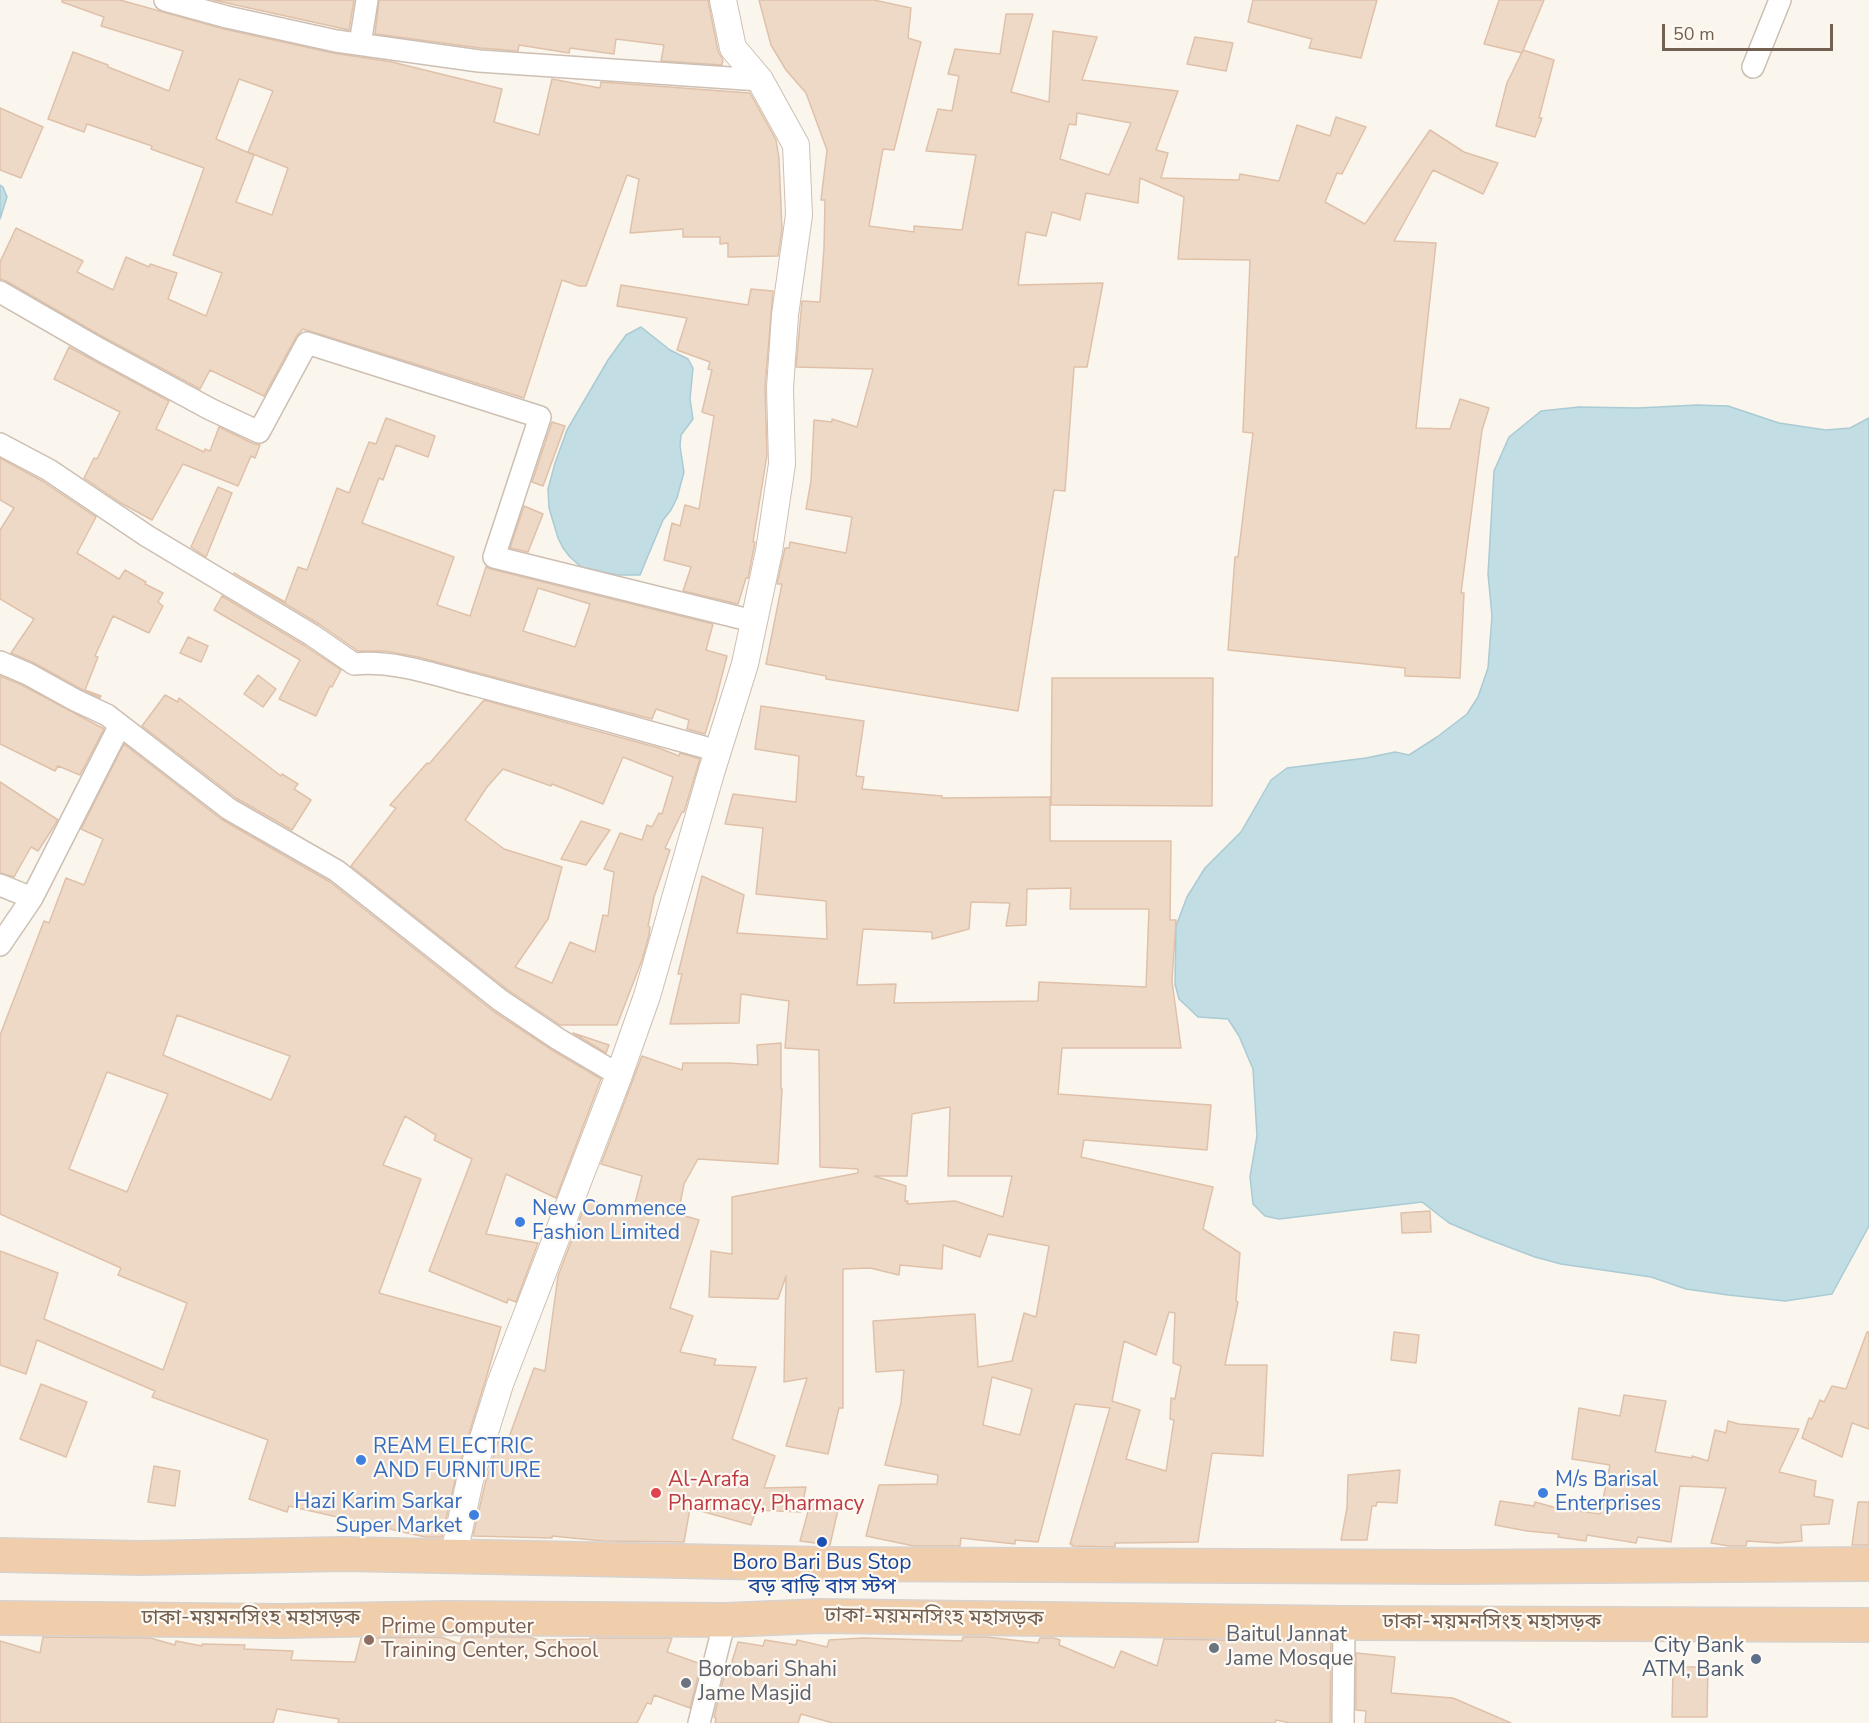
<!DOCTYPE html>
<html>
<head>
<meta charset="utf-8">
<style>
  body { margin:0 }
  #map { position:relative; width:1869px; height:1723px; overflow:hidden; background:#fbf6ed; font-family:"Nunito Sans",sans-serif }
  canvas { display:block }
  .scale { position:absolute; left:1662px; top:24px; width:171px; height:27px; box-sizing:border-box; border:3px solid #746051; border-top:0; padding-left:8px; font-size:18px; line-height:21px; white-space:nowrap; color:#746051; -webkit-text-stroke:4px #fefaf3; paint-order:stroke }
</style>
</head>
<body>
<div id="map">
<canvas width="1869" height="1723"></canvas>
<div class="scale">50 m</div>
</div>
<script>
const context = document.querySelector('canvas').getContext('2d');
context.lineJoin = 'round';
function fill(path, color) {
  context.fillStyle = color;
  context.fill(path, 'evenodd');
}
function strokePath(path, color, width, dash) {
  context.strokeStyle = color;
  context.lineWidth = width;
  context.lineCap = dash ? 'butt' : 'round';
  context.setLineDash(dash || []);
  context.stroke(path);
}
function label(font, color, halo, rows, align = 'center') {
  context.font = font + ' "Nunito Sans","Noto Sans Bengali",sans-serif';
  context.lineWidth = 4.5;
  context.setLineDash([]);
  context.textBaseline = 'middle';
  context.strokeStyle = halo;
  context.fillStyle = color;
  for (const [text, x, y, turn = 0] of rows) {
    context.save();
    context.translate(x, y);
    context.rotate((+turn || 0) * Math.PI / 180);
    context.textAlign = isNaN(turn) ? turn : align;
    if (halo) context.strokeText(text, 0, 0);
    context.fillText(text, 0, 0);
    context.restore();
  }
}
const water = new Path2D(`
  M0,185l3,2 4,10 -7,22z
  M641,327l29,23 18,9 5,9 -3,31 3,20 -12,16 -1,11 4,26 -7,26 -6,12 -8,10 -23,55h-23l-36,-8 -11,-10 -7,-9 -5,-10 -9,-30 -1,-19 7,-26 12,-33 41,-70 18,-25z
  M1697,405l31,1 51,17 47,7 24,-2 19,-10v808l-37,68 -47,7 -57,-6 -42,-6 -35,-12 -90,-13 -26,-7 -53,-20 -33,-14 -27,-21 -143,17 -14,-3 -12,-12 -3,-27 7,-41 -4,-67 -14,-33 -11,-17 -30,-2 -19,-18 -4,-15 1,-58 11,-29 18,-29 36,-36 30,-52 16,-12 79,-10 29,-6 14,3 28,-18 30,-23 11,-17 10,-29 4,-52 -4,-42 6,-103 15,-34 32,-26 38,-4 59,1z`);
fill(water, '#c2dde3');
strokePath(water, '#aacbd4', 1.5);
const building = new Path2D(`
  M62,0h58l104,29 109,24 59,9 110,27 -8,33 45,13 13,-56 48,9 1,-6 149,11 26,47 3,18 3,72 -4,26 -50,1v-14l-8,1v-7h-37v-8l-53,4 9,-54 -12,-4 -41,111h-7l-17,-6 -38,118 -221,-69 -7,8 -32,59 -54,-26 -10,19 -95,-51 -99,-57 -6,-2v-17l16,-34 67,33 -6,11 36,18 13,-33 23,10 1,-3 27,9 -9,26 38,17 16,-43 -49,-18 31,-87 -53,-19 1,-3 -65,-22 -3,8 -36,-13 25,-67 35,13v2l61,24 14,-40 -82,-25 3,-9 -42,-15zM239,79l34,12 -25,61 40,16 -16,47 -36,-13 18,-47 -38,-16z
  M213,0h141l-5,30z
  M379,0h329l10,51 5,9 -1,5 -61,-4 3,-16 -48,-6 -2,15 -44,-6 -1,5 -50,-8 -1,6 -38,-3 -105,-14z
  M759,0h115l37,8 -3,30 13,4 -27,108 -11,-1 -14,77 45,6v-6l48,4 14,-75 -50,-4 12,-42 14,2 7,-35 -11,-2 7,-25 45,5 6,-40h27l-22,78 38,10 4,-71 44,6 -15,43 96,11 -22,59 12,3 -7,25 78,2 1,-6 39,7 18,-56 33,11 6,-19 30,10 -24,47 -5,-1 -12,29 40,22 65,-94 34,22 34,11 -15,31 -50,-24 -39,71 42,2 -20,185 34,1 10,-30 29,9 -7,22 -21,163h3l-4,85 -55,-2v-8l-177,-18 7,-93h3l15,-124 -10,-1 7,-172 -72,-1 6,-62 -44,-19 -2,25 -52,-10 -6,27 -28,-8 -6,24 -20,-4 -8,53 85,-2 -16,84h-13l-9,124 -11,-1 -36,221 -192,-32v-3l-60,-12 16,-80h-5l8,-36h4l1,-6 56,11 6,-36 -46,-8 5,-28 3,-61 18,2v-3l25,8 16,-58 -77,-2 6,-66 18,1 4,-54 1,-48h-4l6,-50 -21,-57 -20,-23 -15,-25zM1077,113l54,10 -22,52 -49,-16 9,-35 7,1z
  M1253,0h124l-16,58 -52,-10 3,-9 -64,-17z
  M1499,0h45l-22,53 -38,-9z
  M1195,37l38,6 -7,28 -39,-7z
  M1523,50l31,10 -15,58h3l-7,19 -39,-11 11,-43z
  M0,108l43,19 -22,51 -21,-8z
  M621,285l127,20 3,-16 22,2 -8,96 2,68 -14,87h2l-1,6 -6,30h-2l-8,26 -55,-13 8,-24 -27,-7 8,-37 8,3 5,-21 14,4 15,-93 -12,-4 10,-42 -4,-1 2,-7 -33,-12 10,-32 -70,-12z
  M69,347l100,54 -13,28 48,23 1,-3 5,2 9,-24 35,17 6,1 -5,13 -4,-2 -13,30 -55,-22 -31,56 -31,-17 -37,-25 10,-20 3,1 23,-47 -66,-33z
  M386,418l49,18 -7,21 -32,-12 -13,35 -4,-2 -17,45 92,34 -17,48 33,11 16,-49 5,2 222,55 -7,26 21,6 -11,43 -11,35 -18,-5 2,-9 -33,-11 -4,10 -234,-62 -33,-6h-27l-39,-27 -85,-51 51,29 13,-35 9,3 30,-82 12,5 20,-51 7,2zM538,588l52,16 -15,43 -52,-16z
  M552,422l13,4 -22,60 -11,-4z
  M0,458l42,23 54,36 -19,36 42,26 6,-9 21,12 -1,2 18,9 -5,9 5,4 -14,27 -36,-17 -18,40 3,1 -13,33 16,6 -1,2 -19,-9 -47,-26 -23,-10 23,-34 -34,-20v-69l14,-22 -14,-8z
  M218,487l14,6 -26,64 -15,-10z
  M524,506l19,8 -15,38 -18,-4z
  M222,596l83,50 36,24 -9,17 -2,-1 -14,30 -37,-17 21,-39 -86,-50z
  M188,637l20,9 -7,16 -21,-9z
  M258,675l18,14 -13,18 -19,-13z
  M0,676l22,9 82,44 -24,46 -22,-9 -3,5 -55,-27z
  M1052,678h161l-1,128 -161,-1z
  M165,695l13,7 1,-4 102,78 1,-2 16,10 -4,5 17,11 -19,30 -56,-32 -94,-72z
  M484,700l175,48 20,8 1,-3 20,6 -16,53h-2l-17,36 5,2 -16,47 -6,29 2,1 -1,8 -7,25 -25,65h-57l-52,-35 -157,-124 45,-58 -6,-3 37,-42 2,1zM623,757l50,20 -11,37 -3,-1 -7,14 -5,-2 -5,15 -22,-7 -16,36 10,3 -6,44 -5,-1 -8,37 -25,-10 -18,41 -37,-16 33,-48 14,-52 -58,-18 -39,-29 22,-33 16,-18 48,17 1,-2 51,20z
  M761,706l103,15 -8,55 8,1 -2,12 80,7v2l108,-1v44h121l-1,79h6l-4,61 9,67h-119l-4,46 153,11 -4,45 -123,-10 -3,17 132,30 -10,42 37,24 -4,48 2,1 -13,63h42l-4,91 -51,-3 -14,89 -83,1v4l-43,-1v-2h-2l40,-136 -35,-4 -37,138 -23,-2v4l-54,-6 -1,8h-46l-48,-10 13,-51 58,-1 1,-9 -53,-10 16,-62 3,-33 -28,2 -3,-51 102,-7 3,53 34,-6 12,-48 12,4 13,-71 -61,-12 -8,23 -37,-12 -1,24 -42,-4 -1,10 -29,-7 -27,1v139h-4l-11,46 -42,-8 21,-68 -23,4 2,-106 -8,23 -69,-2 2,-46 21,3v-57l126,-24v-4l-38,-2 -1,-117 -34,-2 4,-47 -48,-7 -2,29 -69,1 12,-50h-4l24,-98 42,19 -7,38 90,6 -1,-38 -70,-7 7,-66 -38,-4 8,-30 63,8 3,-46 -44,-7zM1071,888l-1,21h79l-3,78 -107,-5 -1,19 -144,2 2,-19 -39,1 6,-56 69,3v7l37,-10 2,-27 39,1 -4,23 20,-1 1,-36zM950,1107l-2,69h64l-9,41 -48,-16 -48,3 1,-3h-3l1,-15 -32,-10h33l5,-62zM1169,1312l6,1 -2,50 8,3 -6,33 -4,-1 -1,21 4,1 -8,51 -40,-12 14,-49 -28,-9 12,-60 32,14zM992,1377l40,12 -12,46 -37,-10z
  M124,744l97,75 109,63 163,129 59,39 49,29 -45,119 -50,-24 -20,60 52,9 -22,59 -8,-3 -1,4 -78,-32 43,-112 -38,-19 2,-5 -31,-19 -22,49 38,14 -42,114 122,34 -14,48 -31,101 -14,61h-17l-136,-31 -2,6 -38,-13 19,-59 -116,-43 3,-6 -118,-51 -11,34 -26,-9v-114l58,22 -14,46 119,51 24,-67 -69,-28 3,-7 -121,-54v-179l44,-114 5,2 17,-45 18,7 19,-46 -22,-10zM177,1015l113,41 -19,44 -108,-45zM107,1072l61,22 -41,98 -58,-23z
  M0,782l58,38 -20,31 -7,-4 -17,30 -14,-4z
  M581,821l29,9 -24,35 -25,-6z
  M573,1033l36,12 -3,8z
  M781,1043v46h1l-4,75 -80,-5 -14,25 -6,30 21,6 -29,88 23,8 -13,36 36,7 -2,6 42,2 -24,72 43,17 -11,32 42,-1 -5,25 -45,-2 -5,15 -61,-17 -6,34 -81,-1 -51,-5v2l-79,-2 12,-52 14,-45 9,1 26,-72 11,3 13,-95 29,-76 46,11 9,-35 -41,-12 41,-108 40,14 1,-7h45l30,2 -1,-20z
  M1430,1211l1,21 -29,1 -1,-20z
  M1394,1332l25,3 -3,28 -25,-3z
  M1867,1332h2v97l-17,-6 -10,34 -40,-19 7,-20 3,1 8,-19 4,2 8,-16 14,3z
  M41,1384l46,18 -21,55 -46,-18z
  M1624,1395l42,6 -11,51 37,6v-2l16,5 7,-31 11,3 2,-12 11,3 60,5 -20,43 37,9 -2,15 19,4 -4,24 -28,1 1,16 -24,2 -31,-2 -1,5h-17l-18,-3 15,-55 -46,-2 -9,56 -33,-5 -2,6 -49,-8 -1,6 -28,-4 1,-3 -32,-3 -32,-6 5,-24 34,5 1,-4 18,5 47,7 10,-49 -38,-6 7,-51 41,8z
  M154,1466l26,5 -5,35 -27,-4z
  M1400,1470l-3,33 -20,-1 -1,4h-4l-5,34h-26l6,-32 1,-33z
  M811,1501h29l-10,44 -30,-4z
  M1858,1502h11v43h-17z
  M43,1637l107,1 25,7 1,-4 26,5v-2l43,1 -1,4 49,2 -2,9 64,2 6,-24 80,-1 19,7 2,-7h67l10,3 51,-1v-1h82l-5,14 34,12 -11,44 -36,-13 -3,9 -4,-1 -10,20h-299l1,-4 -62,-10 -4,14h-273v-82l40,12z
  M963,1637h24l51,6 2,-5h14l6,2 -1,5 55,23 7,-17 36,15 7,-27 167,3 -1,81h-40l-14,-3 -1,3h-442l-32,-9 -3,9h-83l1,-5 -2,-1 11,-44 3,2 10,-33 25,4 2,-6 31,5 1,-5 30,7 2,-7 34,-2 99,3z
  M1356,1653l39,4 -4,36 62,5 58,25h-146l1,-12 -10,-1z
  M1673,1667h35l-1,50h-35z`);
fill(building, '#eed9c7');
strokePath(building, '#dfc1a9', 1.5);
const minor = new Path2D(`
  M165,0l62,17 109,24 143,20 281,19
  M360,44l7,-44
  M1753,67l27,-67
  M0,292l99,57 111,60 49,23 48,-89 233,74 -46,140 259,64
  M0,444l49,26 98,66 165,99 42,29c40,-4 82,11 121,21 81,21 162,43 243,66
  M0,662l28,12 47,26 32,15 122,94 108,62 163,129 58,39 61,36
  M0,885l32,13 88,-173
  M0,945l32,-47
  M699,1723l26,-103
  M1343,1723l1,-100`);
const tertiary = new Path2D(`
  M453,1558l17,-78 30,-96 119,-309 28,-79 64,-223 34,-109 24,-113 13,-87 -2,-76 5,-73 14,-100 -3,-70 -36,-65 -27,-32 -10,-48`);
const trunk = new Path2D(`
  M0,1555l141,3 202,-4 481,10 632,3 413,-3
  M0,1618l281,3 165,-3 279,2 96,-4 523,7 525,2`);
strokePath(minor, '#cdbfb3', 24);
strokePath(tertiary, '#cdbfb3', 28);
strokePath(trunk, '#d8d2ce', 36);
strokePath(minor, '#fff', 21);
strokePath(tertiary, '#fff', 26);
strokePath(trunk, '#f0ceac', 33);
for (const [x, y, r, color] of [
  [520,1222,6,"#3f7fe0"],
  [361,1460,6,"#3f7fe0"],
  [656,1493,6,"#e0444e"],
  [1543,1493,6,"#3f7fe0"],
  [474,1515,6,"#3f7fe0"],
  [822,1542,6,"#1a4fb4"],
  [369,1640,6,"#8d6e63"],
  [1214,1648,6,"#6b7280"],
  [1756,1659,6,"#5c6f8a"],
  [686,1683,6,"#6b7280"]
]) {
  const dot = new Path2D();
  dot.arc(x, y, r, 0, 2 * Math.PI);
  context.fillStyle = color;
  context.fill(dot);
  strokePath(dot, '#fefaf3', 2);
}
label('21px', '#366cbe', '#fefaf3', [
  ["New Commence",532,1210],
  ["Fashion Limited",532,1234],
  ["REAM ELECTRIC",373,1448],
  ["AND FURNITURE",373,1472],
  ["M/s Barisal",1555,1481],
  ["Enterprises",1555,1505],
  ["Hazi Karim Sarkar",462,1503,"right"],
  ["Super Market",462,1527,"right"]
], 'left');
label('21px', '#be3a42', '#fefaf3', [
  ["Al-Arafa",668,1481],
  ["Pharmacy, Pharmacy",668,1505]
], 'left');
label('21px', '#164399', '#fefaf3', [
  ["Boro Bari Bus Stop",822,1564],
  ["বড় বাড়ি বাস স্টপ",822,1588]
]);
label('21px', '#746051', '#fefaf3', [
  ["ঢাকা-ময়মনসিংহ মহাসড়ক",934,1618,1],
  ["ঢাকা-ময়মনসিংহ মহাসড়ক",251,1619],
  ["ঢাকা-ময়মনসিংহ মহাসড়ক",1492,1623]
]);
label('21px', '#785e54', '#fefaf3', [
  ["Prime Computer",381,1628],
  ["Training Center, School",381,1652]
], 'left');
label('21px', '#5b616d', '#fefaf3', [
  ["Baitul Jannat",1226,1636],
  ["Jame Mosque",1226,1660],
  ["Borobari Shahi",698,1671],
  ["Jame Masjid",698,1695]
], 'left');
label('21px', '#4e5e75', '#fefaf3', [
  ["City Bank",1744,1647],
  ["ATM, Bank",1744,1671]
], 'right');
</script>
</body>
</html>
